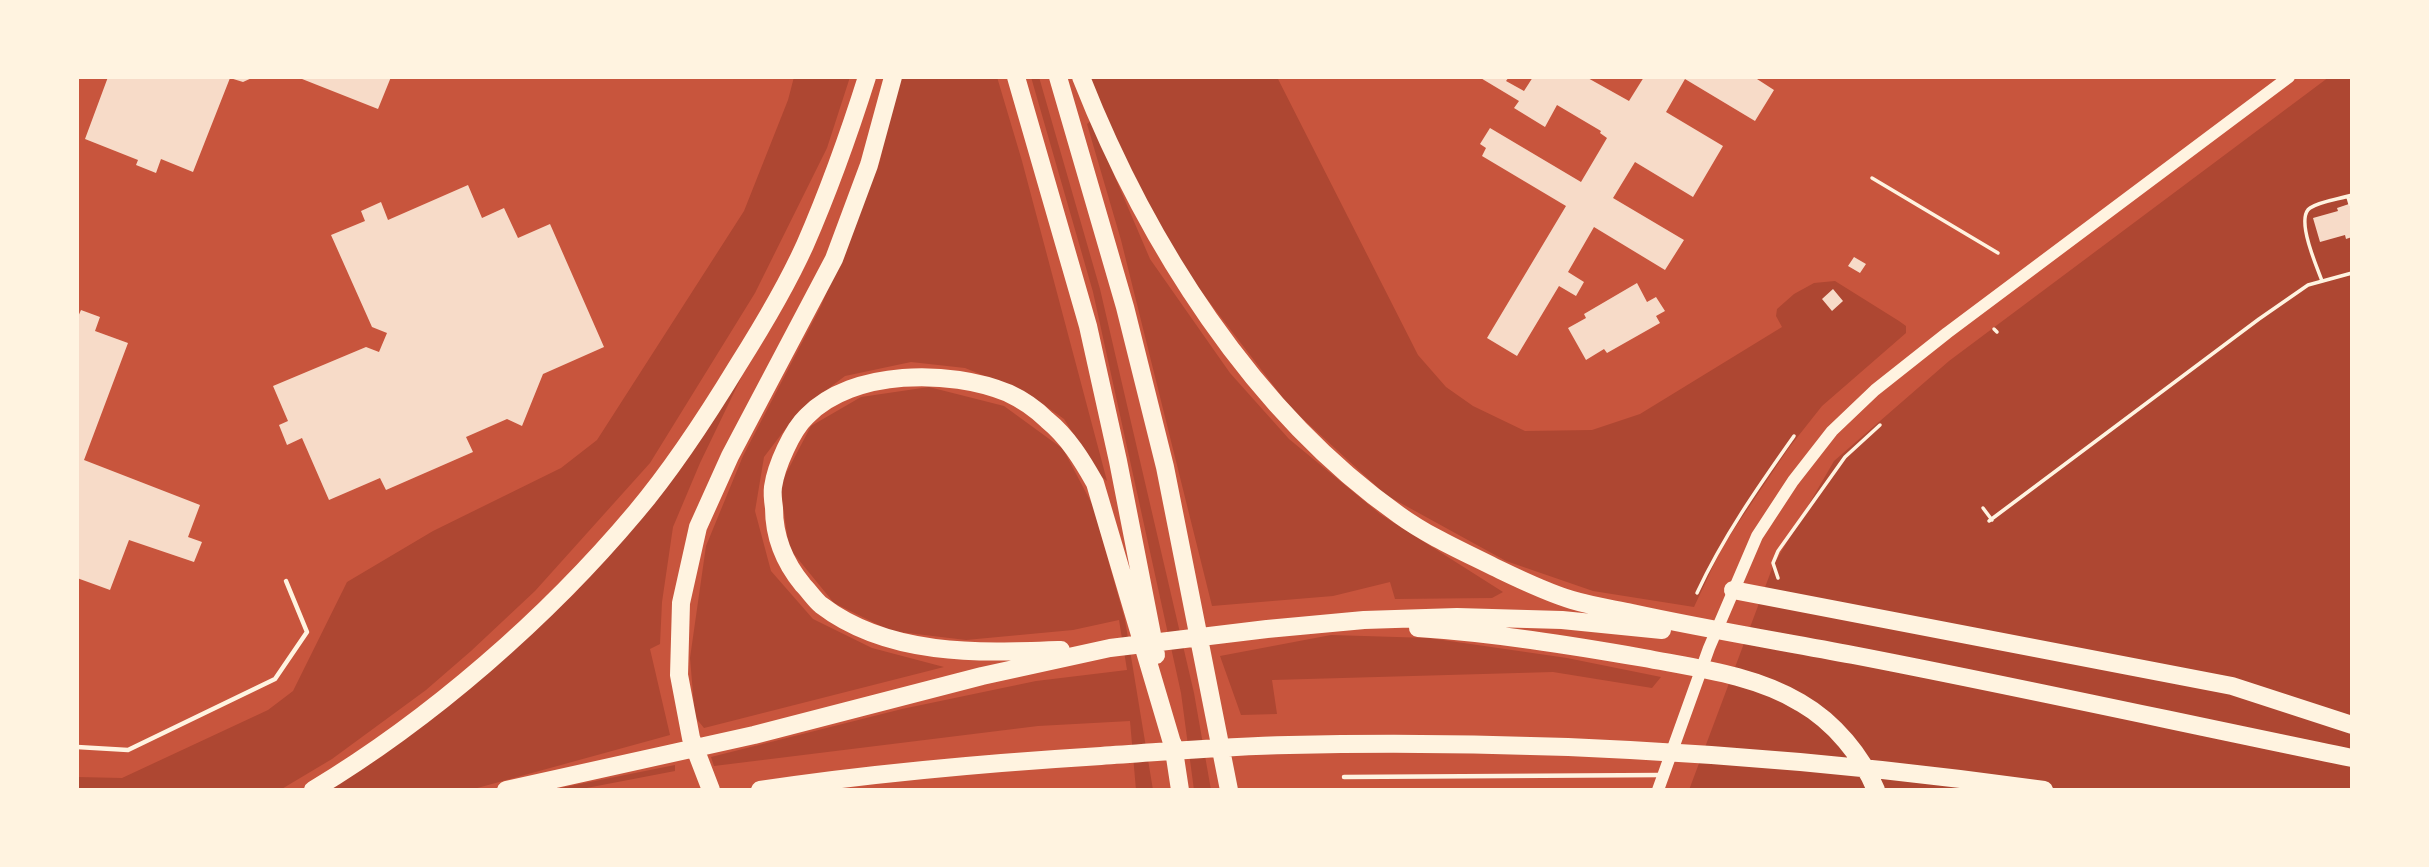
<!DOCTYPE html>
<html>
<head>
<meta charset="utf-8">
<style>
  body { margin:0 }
  #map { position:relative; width:2429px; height:867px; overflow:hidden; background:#c8553d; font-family:"Archivo Narrow",sans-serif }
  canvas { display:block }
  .frame { position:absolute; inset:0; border:79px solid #fff3e0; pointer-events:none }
</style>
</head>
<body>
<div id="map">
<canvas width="2429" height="867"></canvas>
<div class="frame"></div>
</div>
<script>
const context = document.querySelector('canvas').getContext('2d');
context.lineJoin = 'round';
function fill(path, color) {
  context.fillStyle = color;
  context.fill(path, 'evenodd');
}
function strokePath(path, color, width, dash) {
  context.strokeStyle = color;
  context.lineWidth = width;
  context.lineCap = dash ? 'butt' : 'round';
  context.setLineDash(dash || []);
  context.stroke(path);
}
fill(new Path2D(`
  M794,77h56l-23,71 -72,145 -105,170 -115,128 -64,60 -45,39 -94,69 -52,31h-203v-13l45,1 146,-68 25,-19 54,-109 86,-51 128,-63 36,-28 147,-229 44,-111z
  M896,77h101l25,84 85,320 -8,-6 -35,-56 -37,-26 -62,-25 -54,-6 -66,14 -46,35 -35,46 -9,54 16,60 42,48 59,29 72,19 -240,61 -9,-11 -5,-59 16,-112 37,-90 78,-150 59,-145z
  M1031,77h8l61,212 94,404 17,97h-17l-13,-97 -88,-401z
  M1090,77h187l141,278 28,32 27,19 52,25 67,-1 48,-16 142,-87 -6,-11 1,-7 17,-15 20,-11 21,-2 64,40 7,5v7l-84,73 -34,43 -66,98 -28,60 -101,-16 -87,-30 -120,-66 -96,-88 -110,-143 -75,-144z
  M2329,77h23v713h-663l84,-224 61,-105 115,-100z
  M1091,121l59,138 80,114 59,66 91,75 123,78 -11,6 -97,1 -5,-17 -57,14 -121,10 -91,-366 -34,-116z
  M742,376l-42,87 -27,64 -11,75 -2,42 -10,5 20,86 -200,55h-144l56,-34 115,-94 77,-68 94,-109z
  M929,387l75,19 59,43 30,57 32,114 28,170h-17l-6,-69 -92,5 -324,40 -3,-9 191,-48 134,-28 91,-11 -8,-50 -46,10 -107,10 -75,-9 -57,-28 -45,-55 -9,-63 31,-59 50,-29z
  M1331,635l98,3 138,20 94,19 -9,11 -99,-16 -281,8 5,34 -36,1 -21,-59z
  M675,765v6l-99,19h-26z`), '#ae4732');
fill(new Path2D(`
  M108,77h146l-11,5 -13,-4 -37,94 -32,-13 -5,14 -20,-8 2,-5 -53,-21z
  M297,77h94l-13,32z
  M1479,77h30l-3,4 18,10 9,-14h53l43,24 15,-24h113v2l17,11 -19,31 -70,-42 -19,33 57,34 -30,51 -58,-35 -22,36 71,42 -19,30 -71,-43 -26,45 16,10 -8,14 -17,-10 -42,70 -30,-18 79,-132 -84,-50 4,-8 -6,-4 10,-16 91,54 26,-44 -7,-5 1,-2 -44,-26 -12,22 -31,-19 5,-7z
  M468,185l14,33 22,-10 14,30 32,-14 54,123 -61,27 -21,52 -15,-7 -41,18 7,15 -87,38 -6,-12 -51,22 -27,-62 -15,7 -8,-20 9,-4 -15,-35 93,-39 13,5 8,-19 -15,-6 -41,-92 34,-14 -4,-10 20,-9 7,18z
  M2352,203v34l-6,2 -1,-4 -25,7 -7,-24 25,-7 -1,-3z
  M1854,257l12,7 -6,9 -12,-7z
  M1637,283l10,19 9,-5 9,14 -9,5 4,7 -53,30 -3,-4 -18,11 -18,-32 18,-10 -2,-4z
  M1833,289l10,12 -11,10 -10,-12z
  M81,310l19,7 -5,14 33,12 -44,117 116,45 -12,32 14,5 -8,20 -65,-22 -19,50 -33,-12v-259z`), '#f7dbc8');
strokePath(new Path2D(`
  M1872,178l126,75
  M2348,197l2,7
  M2322,281c-5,-14 -27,-63 -12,-73 10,-7 30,-9 42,-13
  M1994,329l3,3
  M1983,508l9,12
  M1989,521l270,-202 49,-34 44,-12
  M1778,578l-5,-15 5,-12 67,-94 35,-32
  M1697,593c26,-56 61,-106 97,-157`), '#fff3e0', 3.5);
strokePath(new Path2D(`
  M77,747l51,3 147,-71 32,-47 -21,-51
  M1344,777l317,-2`), '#fff3e0', 4.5);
strokePath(new Path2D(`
  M1658,790l51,-142 48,-112 36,-55 39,-50 43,-41 72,-57 342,-256`), '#fff3e0', 12);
strokePath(new Path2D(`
  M1016,77l72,249 30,135 38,194
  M1058,77l67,230 40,160 64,323
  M1081,77c65,165 171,334 318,438 29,21 63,36 95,52 25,12 51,25 78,33 20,6 41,9 60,13 73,16 147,28 221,42 166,32 333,69 499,103
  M1733,590l499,96 120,39
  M1418,628c76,5 151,17 226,30 52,10 111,17 157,45 33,19 61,53 75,87
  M1061,650c-81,3 -172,7 -240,-45 -7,-6 -12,-14 -18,-20 -19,-23 -29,-47 -29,-77 -1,-7 -2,-14 -1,-21 3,-21 19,-57 34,-71 46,-47 143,-47 201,-23 13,6 29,17 39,27 21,17 35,40 48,63l80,270
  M1173,744l7,46
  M313,790c118,-71 234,-172 323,-278 38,-45 71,-96 102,-147 24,-38 48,-78 67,-120 24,-55 44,-111 62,-168
  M506,790l248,-55 228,-59 128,-28 157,-19 97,-9 93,-3 105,3 100,10
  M711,790l-20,-52 -12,-63 2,-72 17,-76 32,-71 104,-197 35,-94 24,-88
  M760,790c113,-17 227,-27 341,-34 62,-4 125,-10 188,-11 252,-6 505,10 755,45`), '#fff3e0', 18);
</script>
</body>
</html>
